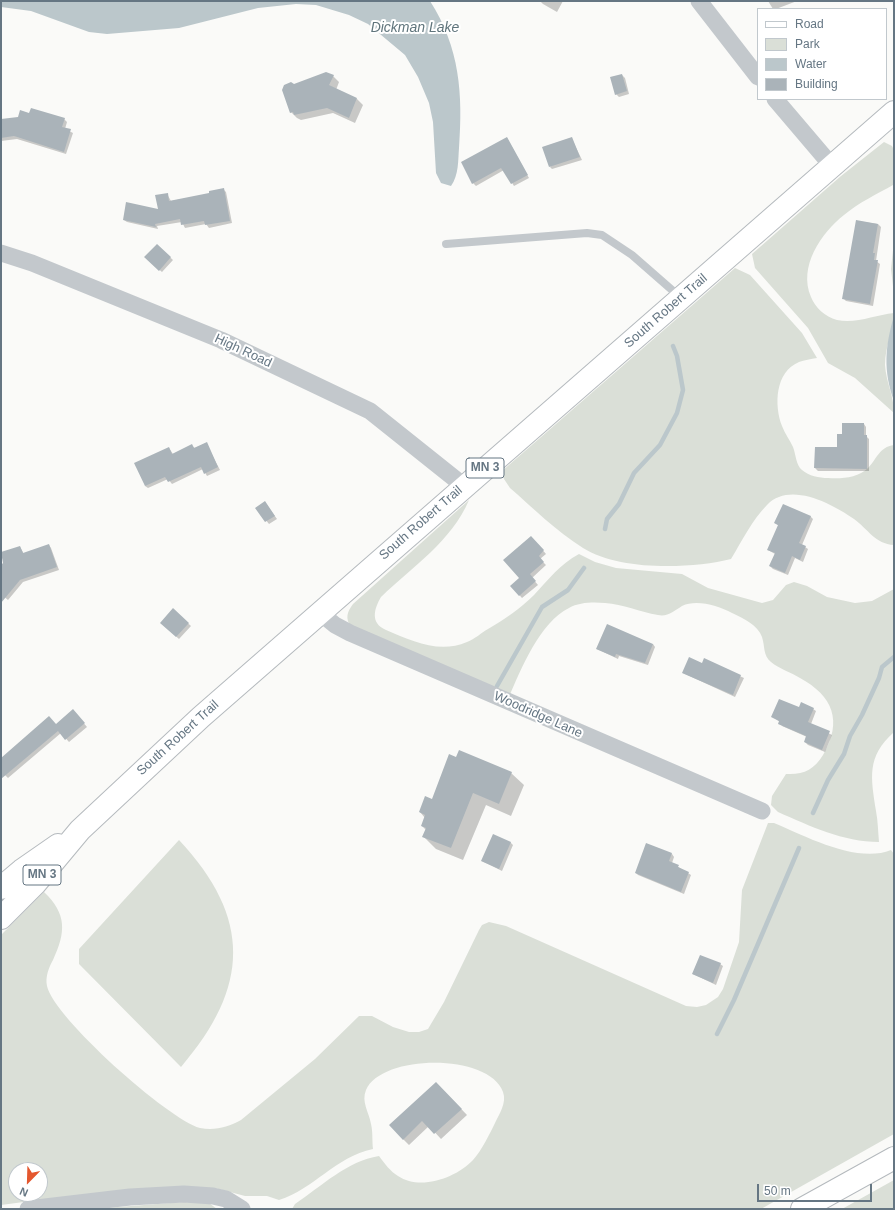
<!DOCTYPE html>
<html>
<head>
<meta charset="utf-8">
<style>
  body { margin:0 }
  #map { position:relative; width:895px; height:1210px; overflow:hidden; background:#fafaf8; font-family:Helvetica,sans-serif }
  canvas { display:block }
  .frame { position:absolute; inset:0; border:2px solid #657683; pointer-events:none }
  .legend { position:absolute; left:757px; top:8px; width:130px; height:92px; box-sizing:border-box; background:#fff; border:1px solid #c1c8cd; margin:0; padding:5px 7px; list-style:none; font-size:12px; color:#657683 }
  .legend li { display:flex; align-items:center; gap:8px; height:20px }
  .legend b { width:20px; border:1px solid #c1c8cd }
  .north { position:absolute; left:8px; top:1162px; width:40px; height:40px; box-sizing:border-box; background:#fff; border:1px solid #c1c8cd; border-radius:50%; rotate:203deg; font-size:11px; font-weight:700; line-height:16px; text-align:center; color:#657683 }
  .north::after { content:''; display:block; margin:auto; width:14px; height:18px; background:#e4572e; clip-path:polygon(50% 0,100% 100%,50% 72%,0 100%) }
  .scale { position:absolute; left:757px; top:1184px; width:115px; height:18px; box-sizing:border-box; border:2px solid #657683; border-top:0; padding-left:5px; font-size:12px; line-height:14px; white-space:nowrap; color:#657683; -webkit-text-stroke:3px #fff; paint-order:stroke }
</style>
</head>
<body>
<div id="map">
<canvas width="895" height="1210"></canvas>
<div class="frame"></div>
<ul class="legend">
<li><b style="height:5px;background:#fff"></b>Road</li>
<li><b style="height:11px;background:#dadfd7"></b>Park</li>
<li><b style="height:11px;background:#bbc7cb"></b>Water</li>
<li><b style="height:11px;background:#aab3b9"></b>Building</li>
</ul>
<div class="north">N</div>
<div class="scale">50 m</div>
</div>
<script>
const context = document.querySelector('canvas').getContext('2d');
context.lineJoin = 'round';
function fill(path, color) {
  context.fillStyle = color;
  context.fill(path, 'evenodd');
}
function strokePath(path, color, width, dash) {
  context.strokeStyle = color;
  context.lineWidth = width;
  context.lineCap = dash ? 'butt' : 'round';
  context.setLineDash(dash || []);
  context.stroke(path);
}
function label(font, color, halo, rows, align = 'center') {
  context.font = font + ' Helvetica,sans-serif';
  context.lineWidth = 4;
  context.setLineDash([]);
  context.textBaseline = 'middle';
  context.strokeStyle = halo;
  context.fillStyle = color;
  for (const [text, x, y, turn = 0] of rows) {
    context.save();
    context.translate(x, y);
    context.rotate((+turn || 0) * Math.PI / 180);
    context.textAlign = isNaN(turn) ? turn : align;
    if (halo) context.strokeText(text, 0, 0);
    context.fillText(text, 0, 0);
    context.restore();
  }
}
fill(new Path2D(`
  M884,142l8,4 2,4 -1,35c-16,9 -35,18 -49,30 -23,18 -46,52 -33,82 4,10 14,20 26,23 19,4 38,-5 57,-7 0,16 -9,33 -9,52 1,17 9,31 9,48l-39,-35 -27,-15 -20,-35 -53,-60 -3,-14 89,-78z
  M894,241v54l-3,-26z
  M735,268l15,7 52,58 15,25c-6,1 -13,2 -18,4 -24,10 -25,43 -17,64 3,8 8,14 11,21 3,8 3,18 9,23 7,6 17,8 26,8 13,1 30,0 40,-10 9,-9 11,-21 26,-23v100c-19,-1 -26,-16 -40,-26 -22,-15 -64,-38 -87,-14 -15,15 -25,36 -36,54 -40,10 -112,12 -148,-11 -27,-17 -50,-40 -73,-60l-6,-9 -2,-8z
  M469,500c-18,42 -56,66 -88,97 -7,12 -11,26 5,33 26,11 53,24 81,12 8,-3 14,-9 21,-13 17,-10 32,-20 46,-34 15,-16 26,-31 45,-41l16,8 21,6 66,6 26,14 54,15 11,-3 13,-15 8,-3 13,4 20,11 28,6 17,-2 22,-12v143c-28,25 -23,46 -18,79 2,10 2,21 3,31 -36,0 -69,-16 -101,-30l-7,-7 1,-9 14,-22c17,1 28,-4 37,-19 20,-34 10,-59 -23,-77 -9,-6 -21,-9 -29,-16 -8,-6 -6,-16 -9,-25 -4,-12 -19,-19 -30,-24 -14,-7 -35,-14 -50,-7 -8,5 -14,11 -24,9 -18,-3 -35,-11 -53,-12 -11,-1 -26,-1 -36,5 -29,14 -48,61 -60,89l-158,-70c-6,-9 -4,-15 2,-23z
  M768,823h6c31,13 83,41 117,27l3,4v280l-133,75h-469l3,-5c27,-18 52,-43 84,-48 6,8 11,15 19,20 22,15 58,2 75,-16 9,-10 16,-25 22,-37 4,-9 12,-20 8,-31 -14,-39 -121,-38 -137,-2 -5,12 3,22 5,34 2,8 1,17 2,25 -38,8 -59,40 -94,51l-12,-4h-22l-30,-8 -161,10 -53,7v-270l43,-43c23,22 22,40 9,68 -4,7 -8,17 -6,26 7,32 121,133 153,142 15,3 28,-1 41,-8l74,-61 44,-43h13l21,11 16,5h10l9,-3 16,-27 35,-72 3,-5 7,-3 17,4 180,80 11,1 9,-2 12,-8 5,-8 16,-47 3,-52zM16,1170h24v24h-24z
  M179,840c73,78 71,147 2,227l-102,-103v-15z
  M894,1180v29h-52z
  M184,1202l25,1 8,6h-126z`), '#dadfd7');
fill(new Path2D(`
  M1,1h429c30,47 33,93 29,147 -1,12 0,27 -8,38l-10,-3 -5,-10 -3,-51 -4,-19 -11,-26 -13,-22 -37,-31 -19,-9 -33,-10 -20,-1 -38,4 -79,20 -72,6 -18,-2 -58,-21 -30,-4z
  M894,316v85c-11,-30 -9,-55 0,-85z`), '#bbc7cb');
fill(new Path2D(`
  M540,1h23l-6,11 -14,-8z
  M768,1h29l-21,8h-3z
  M622,75l3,3 4,16 -10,3 -3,-3z
  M333,76l6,6 -3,8 21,9 6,6 -8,18 -22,-10 -32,7 -4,-2 -6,-6 3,-27z
  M30,114l34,5 3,3 -2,7 8,4 -7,21 -49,-15 -16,2v-21l17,-2z
  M507,138l22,40 -15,8 -10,-16 -28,16 -3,-3z
  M572,139l10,21 -30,9 -2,-2z
  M223,189l3,3 6,31 -23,5 -3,-4 -21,4 -3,-6 -25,4 1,3 -31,-7 -3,-2 35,-9 8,-17 4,7 39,-7z
  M857,221l21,3 3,3 -5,34 4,3 -7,42 -27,-5 -3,-3z
  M157,245l16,15 -11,12 -17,-15z
  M864,424l2,3v9l3,3v32h-51l-3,-3 23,-20 5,-13z
  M206,443l14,27 -13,6 -4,-7 -31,15 -4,-5 -20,9 -3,-2 24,-38 4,6 19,-8 3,2z
  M267,505l10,14 -8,5 -13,-16z
  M810,516l3,3 -11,26 6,4 -5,13 -8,-4 -7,17 -15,-6 -3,-3 5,-12 -7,-4 11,-24 -4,-3z
  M534,540l12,14 -6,5 6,6 -14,13 6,7 -16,13 -11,-12 9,-8z
  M49,545l2,3 8,22 -36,12 -15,18 -7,-6v-27l3,-4 -3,-10 19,-6 4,7z
  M173,610l18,16 -12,13 -18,-16z
  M653,644l2,3 -7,18 -29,-9 -1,3 -21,-10z
  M704,660l40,18 -9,19 -52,-24 20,-9z
  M799,708l14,1 3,2 -5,13 21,11 -7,17 -17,-7 -3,-3 2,-5 -25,-11 -2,-4 -7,-5z
  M75,713l12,14 -18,15 -8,-9 -53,45 -7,-7v-12z
  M511,773l13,12 -13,31 -25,-11 -23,55 -27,-11 -12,-12 2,-7 -4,-4 3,-8 -5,-6 13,-11z
  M510,842l3,3 -11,26 -20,-10z
  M647,844l25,10 2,3 -2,6 19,12 -7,19 -46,-19 -2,-2z
  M720,964l3,2 -7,19 -23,-11z
  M442,1089l25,26 -26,24 -12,-13 -20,19 -6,-6z`), '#0003');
strokePath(new Path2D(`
  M605,529l2,-10 12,-15 15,-31 26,-28 17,-32 6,-23 -6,-34 -4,-10
  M497,686l45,-79 26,-17 16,-22
  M813,813l15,-33 16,-26 6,-18 12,-21 17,-37 3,-11 12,-10
  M717,1034l17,-34 65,-152`), '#bbc7cb', 4.5);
fill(new Path2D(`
  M326,72l8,3 -5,10 28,13 -8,20 -22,-10 -33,7 -1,-3 -3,1 -8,-23 2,-5 7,-3 3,2z
  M622,74l5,17 -12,4 -5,-18z
  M31,108l34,10 -3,9 9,2 -7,23 -50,-16 -13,2v-19l17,-2 2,-7 9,3z
  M507,137l21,38 -17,9 -10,-16 -29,16 -11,-22z
  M572,137l8,20 -31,10 -7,-20z
  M224,188l6,33 -25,4 -1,-4 -23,4 -1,-6 -25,5 1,3 -33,-7 3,-18 32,7 -3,-14 13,-2 1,8 40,-8v-2z
  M856,220l22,4 -5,29h2l-1,7h4l-8,44 -28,-5z
  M157,244l14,13 -12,14 -15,-14z
  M842,423h22v12h3v34l-53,-1 1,-21h22v-13h5z
  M207,442l11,25 -14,7 -3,-7 -33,15 -3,-5 -20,9 -11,-23 35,-16 3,7 20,-10 2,4z
  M265,501l10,15 -10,6 -10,-14z
  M783,504l28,12 -12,27 7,3 -6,14 -8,-4 -7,17 -16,-7 6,-13 -8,-3 11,-25 -4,-2z
  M531,536l13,14 -5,6 5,6 -14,12 6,7 -17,15 -9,-10 9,-8 -16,-18z
  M49,544l8,23 -37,13 -19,23v-38l2,-2 -2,-11 19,-6 3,7z
  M173,608l16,15 -13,14 -16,-14z
  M607,624l46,20 -8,19 -29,-9 -1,3 -19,-8z
  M689,657l13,6 2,-5 37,17 -8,20 -51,-22z
  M779,699l20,8 2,-5 13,6 -6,14 22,9 -8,19 -18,-8 2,-6 -28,-12 1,-3 -8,-4z
  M73,709l12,14 -20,17 -7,-9 -57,48v-21l48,-42 7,8z
  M459,750l53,22 -13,32 -26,-11 -22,55 -29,-11 4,-9 -5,-2 4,-11 -6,-3 6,-16 7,3 17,-45 7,3z
  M493,834l18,8 -12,27 -18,-8z
  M646,843l26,10 -3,8 10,4 -1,2 11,5 -8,20 -46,-19z
  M700,955l21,8 -8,20 -21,-9z
  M436,1082l26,27 -28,25 -12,-13 -19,19 -14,-15z`), '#aab3b9');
const primary = new Path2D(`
  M1,888l21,-18 36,-25
  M1,918l34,-34 45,-54 121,-113 693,-605`);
const highway = new Path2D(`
  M802,1209l92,-51`);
strokePath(primary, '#b5babe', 24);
strokePath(highway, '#b4b9bd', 24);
strokePath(new Path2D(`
  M446,244l141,-11 15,2 30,20 48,42`), '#c3c8cc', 8);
strokePath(new Path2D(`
  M699,1l59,76
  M775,99l57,67
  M1,253l31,10 189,77 149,71 94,75
  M319,612l16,13 15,8 412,178
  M28,1209l102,-12 54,-3 29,2 13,3 16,10`), '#c3c8cc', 17);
strokePath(primary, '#fff', 22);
strokePath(highway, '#fff', 22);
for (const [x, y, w] of [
  [485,468,38],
  [42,875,38]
]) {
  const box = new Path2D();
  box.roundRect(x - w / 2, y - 10, w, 20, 3);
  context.fillStyle = '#fff';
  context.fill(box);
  strokePath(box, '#657683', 1);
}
label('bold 12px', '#657683', null, [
  ["MN 3",485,468],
  ["MN 3",42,875]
]);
label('13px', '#657683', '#fff', [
  ["South Robert Trail",666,311,-41],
  ["High Road",243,351,25],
  ["South Robert Trail",421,523,-41],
  ["Woodridge Lane",538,715,24],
  ["South Robert Trail",178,738,-42]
]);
label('italic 14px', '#60757c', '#fff', [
  ["Dickman Lake",415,28]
]);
</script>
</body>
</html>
